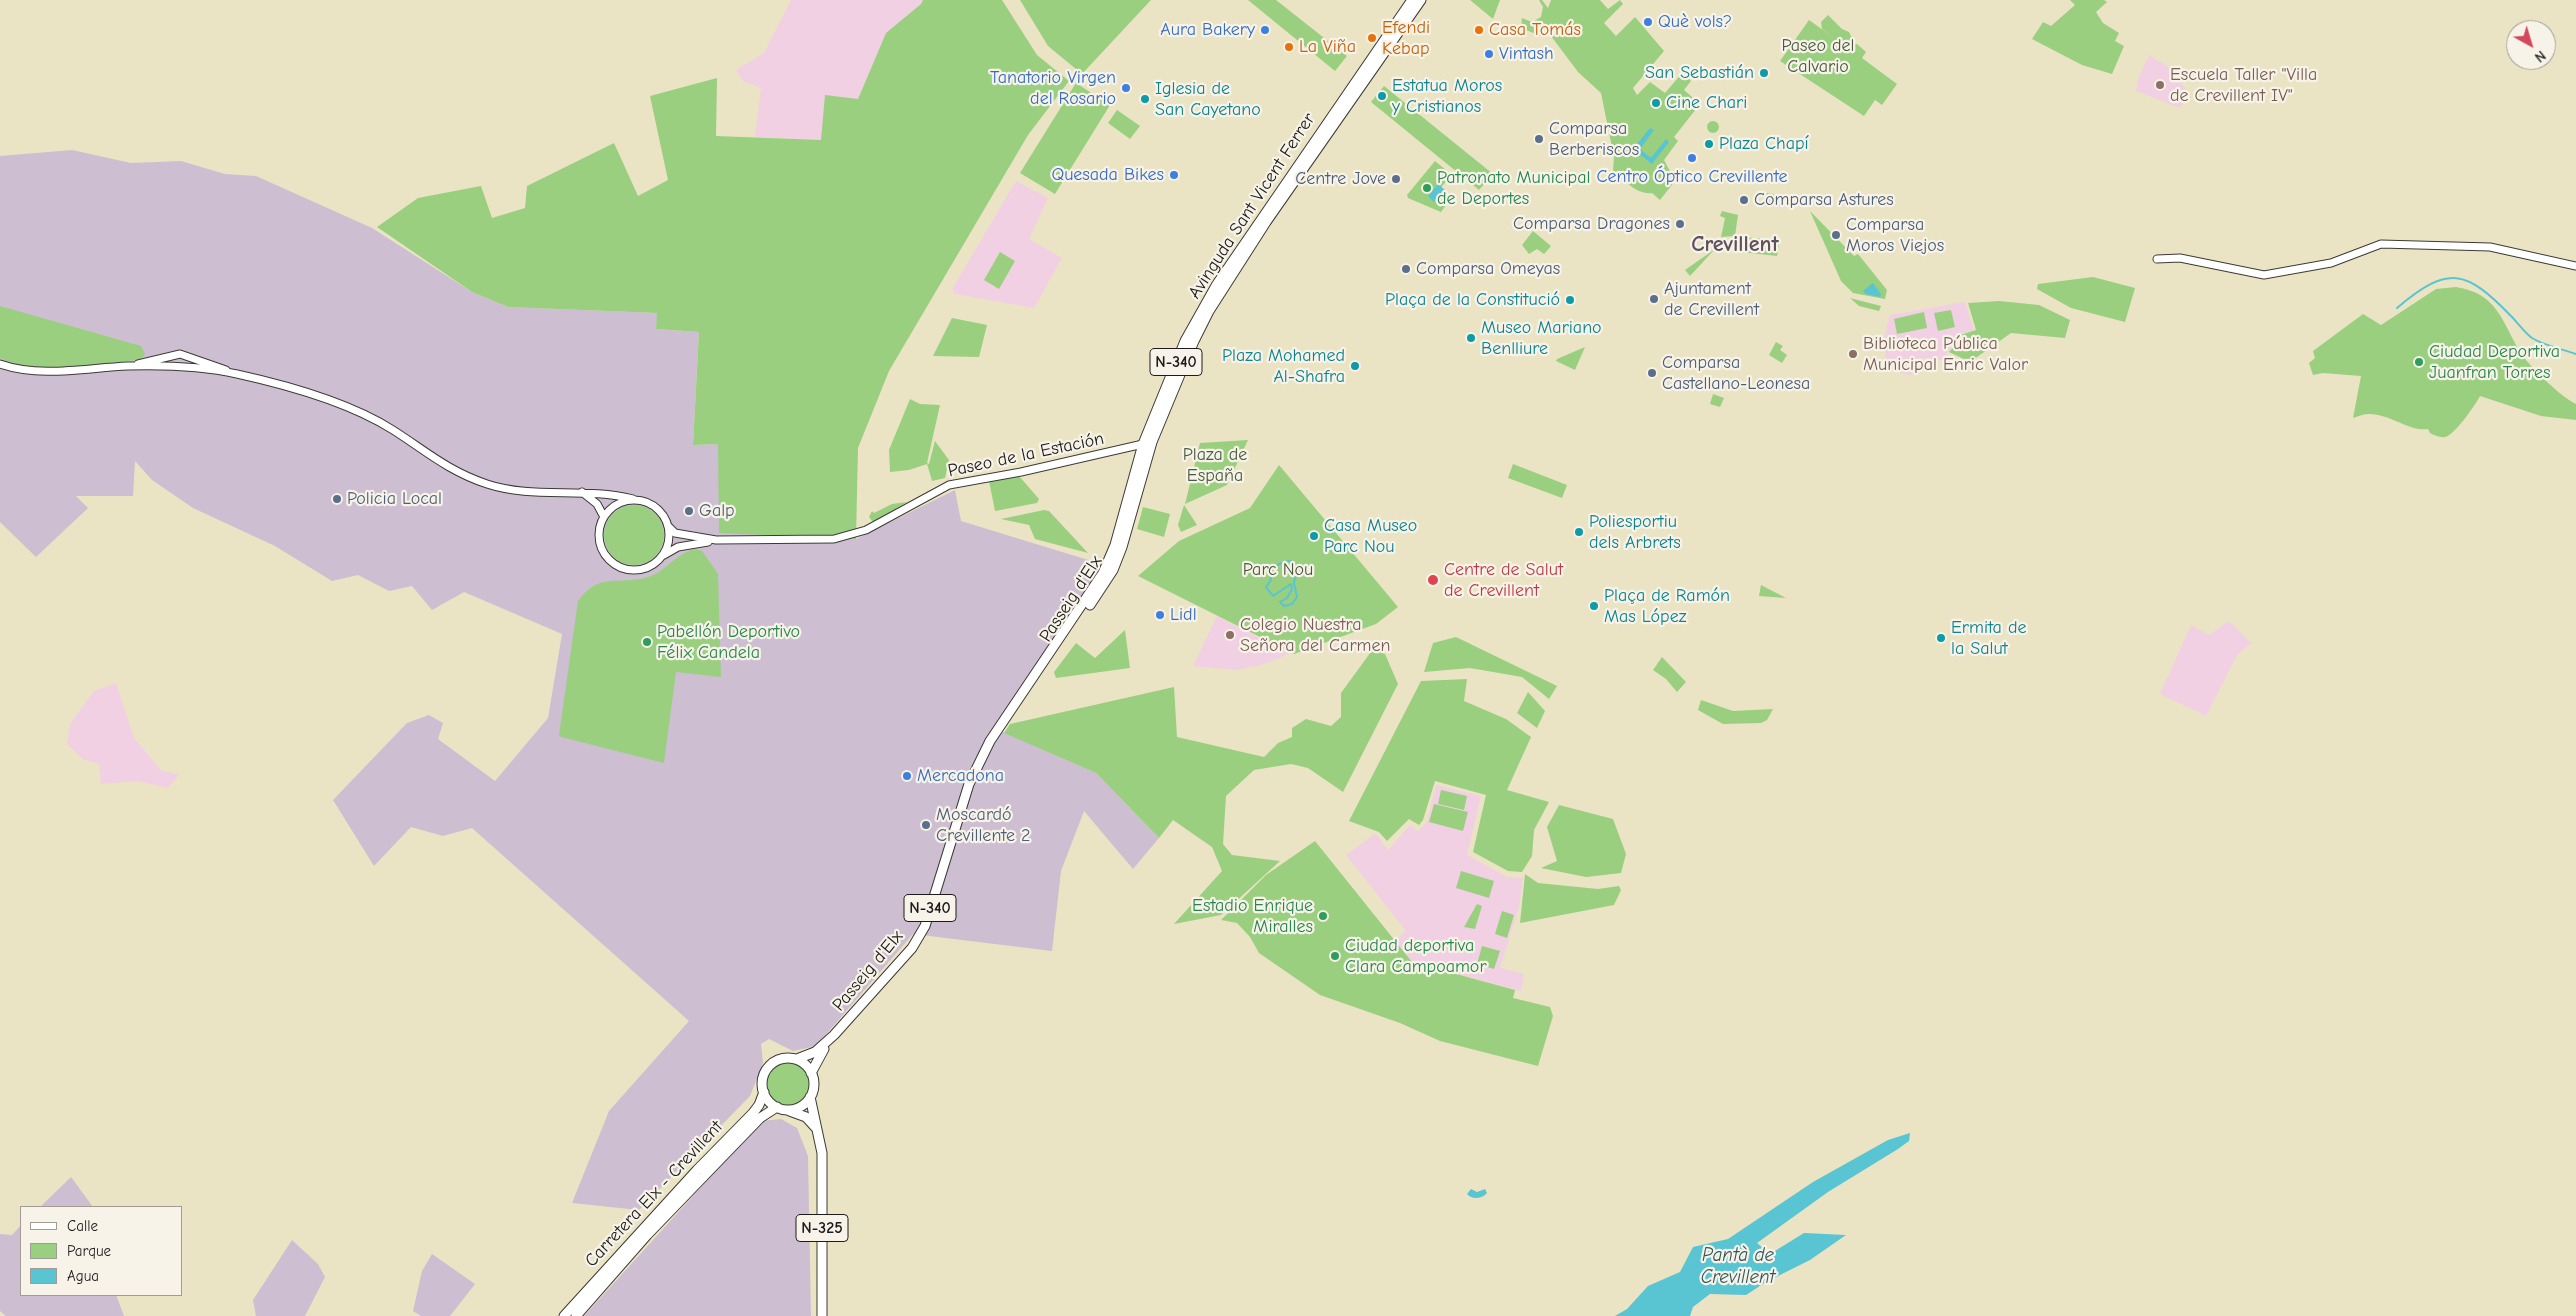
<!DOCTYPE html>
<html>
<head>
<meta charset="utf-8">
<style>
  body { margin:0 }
  #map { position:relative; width:2576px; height:1316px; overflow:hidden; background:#eae4c5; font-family:"Comic Neue",sans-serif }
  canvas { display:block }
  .legend { position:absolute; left:20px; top:1206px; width:162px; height:90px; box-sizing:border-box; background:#f7f3e8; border:1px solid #9f9d96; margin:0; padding:6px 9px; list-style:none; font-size:15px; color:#1c1c1c }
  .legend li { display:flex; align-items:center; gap:10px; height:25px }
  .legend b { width:25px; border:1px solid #9f9d96 }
  .north { position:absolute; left:2506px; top:20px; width:50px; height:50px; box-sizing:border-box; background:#f7f3e8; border:1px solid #9f9d96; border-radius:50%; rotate:141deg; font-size:14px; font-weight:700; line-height:20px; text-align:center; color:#1c1c1c }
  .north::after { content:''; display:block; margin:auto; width:18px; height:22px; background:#d1495b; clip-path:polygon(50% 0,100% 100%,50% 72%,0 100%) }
</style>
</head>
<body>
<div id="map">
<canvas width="2576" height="1316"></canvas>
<ul class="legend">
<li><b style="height:6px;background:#fff"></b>Calle</li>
<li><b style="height:14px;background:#9acf80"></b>Parque</li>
<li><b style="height:14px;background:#59c4d2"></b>Agua</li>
</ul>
<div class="north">N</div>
</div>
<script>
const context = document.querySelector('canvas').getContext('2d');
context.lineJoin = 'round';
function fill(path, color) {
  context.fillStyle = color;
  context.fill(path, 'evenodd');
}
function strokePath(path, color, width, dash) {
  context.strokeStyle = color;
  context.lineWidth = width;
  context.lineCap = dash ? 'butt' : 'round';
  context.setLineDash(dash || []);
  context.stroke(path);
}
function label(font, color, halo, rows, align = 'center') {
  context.font = font + ' "Comic Neue",sans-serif';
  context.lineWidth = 4.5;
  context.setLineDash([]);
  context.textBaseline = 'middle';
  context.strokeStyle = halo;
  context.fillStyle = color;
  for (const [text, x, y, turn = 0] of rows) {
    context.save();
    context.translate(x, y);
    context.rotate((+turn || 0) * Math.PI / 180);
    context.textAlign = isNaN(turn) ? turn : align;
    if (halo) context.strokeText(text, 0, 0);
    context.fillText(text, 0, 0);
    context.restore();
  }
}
fill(new Path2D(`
  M791,0h132l-2,4 -35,29 -28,66 -37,41 -66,-3 6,-49 -18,-7 -7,-11 28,-17z
  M2149,55l18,11 23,28 -10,14 -44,-17 2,-12z
  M1016,181l32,17 -19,41 33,19 -28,50 -79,-14 -3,-5z
  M1965,302l9,28 -15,4 -16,26 -23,-2 -9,18 -21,-7 -5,-12 1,-12 -3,-2 7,-28z
  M1217,616l72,38 -25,10 -26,6 -45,-4z
  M2229,621l22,22 -14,12 -31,61 -46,-22 31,-69 18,10z
  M116,683l18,55 27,32 18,5 -11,13 -31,-7 -36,3 -2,-20 -15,-4 -17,-16 3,-20 24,-33z
  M1436,785l45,11 -14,59 40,22 16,1 -4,29 -19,61 24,6 -3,17 -109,-29 -18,-21 12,-10 -60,-76 27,-20 3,-1 12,16 22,-25 8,6 9,-9z`), '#f1d0e3');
fill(new Path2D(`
  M72,150l59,13 50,-2 44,13 31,2 116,52 100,64 36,15 150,6 -2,16 43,3 -6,113 25,-1 138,95 99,-49 6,31 137,42 1,11 -105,154 102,45 63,65 -26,31 -49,-58 -23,60 -9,80 -139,-17 -97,112 -23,5 -24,-12 -8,5 2,19 -13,33 -111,114 -67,-7 37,-92 80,-90 -217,-193 -29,8 -32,-9 -37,39 -41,-66 74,-77 22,-8 14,8 -5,16 57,42 53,-63 14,-84 -98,-42 -32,18 -20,-24 -23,5 -31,-16 -26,6 -57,-35 -82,-38 -41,-28 -17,-19 -2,35h-57l12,12 -52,49 -36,-35v-366z
  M781,1119l16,9 11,28 3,160h-227l177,-195z
  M71,1177l22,30h-53z
  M21,1225v70h95l8,21h-118l-6,-5v-77l12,1z
  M292,1240l26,24 7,13 -20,39h-49l-3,-16z
  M432,1254l43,30 -25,32h-29l-8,-5 9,-40z`), '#cebed1');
fill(new Path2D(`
  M923,0h79l35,55 32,26 -41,54 -139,236 -31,77 -2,91 -137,-6 -1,-89 -25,1 6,-113 -43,-3 1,-16 -149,-6 -36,-15 -95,-65 41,-29 63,-12 11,32 33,-10 2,-22 87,-43 24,53 30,-16 -18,-84 67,-18 -1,58 105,4 4,-45 33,4 28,-66 35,-29z
  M1020,0h131l-69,74 -34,-28z
  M1248,0h28l71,56 -12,15z
  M1470,0h30l-7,19z
  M1539,0h3l6,8 3,-8h49l8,9 12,-9 3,4 -19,19 12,13 19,-19 29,34 -31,37 4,7 13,-13 15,11 18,-21 8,9 -7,9 16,14 -26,33 4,4 -14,19 11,21 -15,19 -8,-7c-16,2 -27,-13 -39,-22l1,-14 -13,-64 -23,-21 -33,-44 -4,8 -20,-8 1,-10 10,4 9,-5 2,-10z
  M2070,0h34l3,2 -11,10 7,11 16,10 -4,8 9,5 -12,28 -30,-9 -50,-26 11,-17 8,4 24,-21z
  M1828,15l14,14 7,3 6,12h2l9,8 -4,6 35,26 -15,21 -7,-5 -11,16 -84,-55 29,-41 32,23 -19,-14 -1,-7z
  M1076,83l34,22 -55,89 -35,-21z
  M1384,86l109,88 -14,16 -108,-88z
  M1117,110l23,16 -10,13 -22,-16z
  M1707 127a6 6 0 1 1 12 0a6 6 0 1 1-12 0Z
  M1435,161l17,14 -17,19 12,10 -6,8 -33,-14 -1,-3z
  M1767,193l26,5v8h-31z
  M1722,211l16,4 -3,21 -14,1 4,-19 -5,-2z
  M1810,211l44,45 4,-2 29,36 -2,9 -32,-6 -12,-12z
  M1533,231l18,15 -7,8 -7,-5 -8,5 -7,-9z
  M1742,237l38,3 -3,16 -36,-4z
  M1715,249l-25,27 -5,-6z
  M1000,252l15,9 -16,28 -15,-9z
  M2093,277l42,11 -10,34 -54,-14 -34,-19 1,-5z
  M2456,287c42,7 45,33 64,65 8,13 42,46 56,52v16l-35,-4 -61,-20c-4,8 -26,40 -35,41 -5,1 -11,-2 -15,-4l-2,-4c-19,3 -39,-16 -60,-15 -5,0 -11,3 -15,4l8,-42 -38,-3 -10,2 -4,-12 6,-5 -2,-7 50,-37 18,11 55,-36z
  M1850,298l31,8 -2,5 -20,-5z
  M1999,301l40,4 31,15 -5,18 -54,-5 -41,29 -21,-10 12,-14 -1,-3 16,-5 -8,-27z
  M0,306l141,40 4,8 -3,4 -6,2c-39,4 -101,15 -136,-2z
  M1951,310l4,17 -17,4 -4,-18z
  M1924,312l3,16 -30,6 -3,-15z
  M952,318l35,7 -8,32 -46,-1z
  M1776,342l7,4 -3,4 7,5 -5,8 -13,-8z
  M1585,347l-10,23 -19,-9 1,-2z
  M1713,394l11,4 -4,9 -10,-3z
  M910,399l10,5 20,1 -13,58 2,1 6,-23 14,19 -4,18 -13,3 -5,-17 -18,6 -19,2 -1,-22z
  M1248,440l-21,45 -42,19 15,-61z
  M1513,464l54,21 -5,13 -54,-20z
  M1279,465l119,142 -22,17 -82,30 -156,-78 41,-35 71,-33z
  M1019,476l20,23 -2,4 -42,8 -6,-30z
  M907,502l-30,19h-5l-3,-4 3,-6 2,2 18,-9z
  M604 535a30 30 0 1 1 60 0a30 30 0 1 1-60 0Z
  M1184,505l13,20 -16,7 -3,-7z
  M1143,507l27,7 -6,23 -27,-8z
  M1044,510l5,1 39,42 -53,-14 -6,-14 -28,-6z
  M695,549l7,2 16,23 3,103 -45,-5 -12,91 -103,-26 -2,-2 19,-134c22,-30 39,-15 70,-24 19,-6 25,-22 47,-28z
  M1761,585l25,13 -27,-2z
  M1125,630l5,38 -74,10 -2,-6 22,-29 19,15z
  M1456,637l101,49 -8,13 -27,-22 -52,-9 -46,4 9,-29z
  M1373,649l12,5 13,30 -55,108 -35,-24 -17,-4 -37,6 -28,26 -3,48 9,11 48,6 -59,54 -47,9 48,-53 -10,-24 -39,-27 -14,18 -63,-65 -92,-40 6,-9 164,-37 3,50 87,20 14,-14 14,-6v-9l14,-9 25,7 10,-9v-24z
  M1662,657l24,25 -9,10 -11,-13 -13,-9z
  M1467,679l-3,22 42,18 25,18 -24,53 42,12 -15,28 -2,26 -10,16 -14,-1 -35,-19 13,-57 -51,-14 -12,39 -4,5 -10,-6 -22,22 -8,-9 -30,-11 72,-140z
  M1528,692l17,19 -8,17 -20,-15z
  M1701,700l32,11 40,-2 -6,11 -6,3 -38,1 -25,-14z
  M1441,790l26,6 -3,14 -26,-6z
  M1434,804l34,8 -5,19 -34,-9z
  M1559,805l54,14 13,35 -5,19 -35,4 -45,-9 16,-7 -10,-34z
  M1315,841l97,121 103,28 -2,8 37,9 3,9 -15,50 -98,-25 -40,-18 -80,-28 -61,-42 -9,-16 -13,-14 -16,-3 45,-45z
  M1461,871l33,10 -5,17 -33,-10z
  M1525,874l13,9 60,6 21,-3 2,4 -7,15 -94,18z
  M1477,904l5,2 -7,23 -11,-2z
  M1502,911l12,4 -7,23 -12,-4z
  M1482,946l18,5 -6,18 -17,-5z
  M767 1084a21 21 0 1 1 42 0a21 21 0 1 1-42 0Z`), '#9acf80');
fill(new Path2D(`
  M1650,128l4,2 -14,19 11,9 15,-19 3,3 -17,22 -19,-15z
  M1438,184l7,6 -11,12 -6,-6z
  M1873,283l8,11 -1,3 -14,-3 -3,-3z
  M1910,1133l-1,8 -11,8 -70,43 -71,51 13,11 34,-21 42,2 -36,25 -44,22 -20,13 -36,-1 -17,13 -3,9h-75l12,-7 21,-23 32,-14 13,-25 35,-8 85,-57 75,-42z
  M1471,1189l6,3 8,-3 2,4c-5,6 -15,7 -20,1z`), '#59c4d2');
strokePath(new Path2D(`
  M2397,308c52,-44 69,-38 114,8 6,6 14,17 21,22 13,8 30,11 44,16
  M1291,561l6,9 -3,13 3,14 -5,7 -8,2 -4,-4 7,-4 5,-9 -1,-5 -18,12 -7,-9 5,-7 -2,-8c5,-6 14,-11 22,-11z`), '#59c4d2', 2);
const secondary = new Path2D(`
  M2157,259l23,-1 84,17 67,-12 50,-19 109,3 86,19
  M0,364c41,14 85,4 128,2 36,-1 73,0 109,8 50,11 112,28 156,56 33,21 55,41 94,54 45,15 97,3 146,15
  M138,364l42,-10 46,16
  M582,492l15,12 7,13
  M599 535a35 35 0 1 1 70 0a35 35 0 1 1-70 0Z
  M669,527l6,6 41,7 118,-1 32,-9 83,-45 72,-13 122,-28
  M664,555l14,-8 30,-5`);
const highway = new Path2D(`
  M1090,605l23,-35 9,-23 30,-105 42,-101 15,-30 57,-89 155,-222
  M762 1084a26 26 0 1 1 52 0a26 26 0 1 1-52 0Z
  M797,1059l18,-7 19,-17 78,-87 13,-22 44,-142 21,-43 113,-168 12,-28 28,-101 42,-103 32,-57 195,-284
  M811,1073l13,-24
  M810,1097l12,56v163
  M787,1110l19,7 10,11
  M564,1316l133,-146 56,-57 6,-8 5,-13
  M576,1316l71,-81 113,-117 17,-11`);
strokePath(secondary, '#3b3a35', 9);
strokePath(highway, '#3b3a35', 11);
strokePath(secondary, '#fff', 7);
strokePath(highway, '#fff', 9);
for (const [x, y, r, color] of [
  [1648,22,5,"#3f7fe0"],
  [1265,30,5,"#3f7fe0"],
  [1479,30,5,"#e8710a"],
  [1372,38,5,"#e8710a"],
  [1289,47,5,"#e8710a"],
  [1489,54,5,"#3f7fe0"],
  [1764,73,5,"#0f9aa8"],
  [2160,85,5,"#8d6e63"],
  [1126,88,5,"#3f7fe0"],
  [1382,96,5,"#0f9aa8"],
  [1145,99,5,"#0f9aa8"],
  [1656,103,5,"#0f9aa8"],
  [1539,139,5,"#5c6f8a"],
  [1709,144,5,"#0f9aa8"],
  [1692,158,5,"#3f7fe0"],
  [1174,175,5,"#3f7fe0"],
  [1396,179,5,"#5c6f8a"],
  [1427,188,5,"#2e9e5b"],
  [1744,200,5,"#5c6f8a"],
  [1680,224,5,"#5c6f8a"],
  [1836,235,5,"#5c6f8a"],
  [1406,269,5,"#5c6f8a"],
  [1654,299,5,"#5c6f8a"],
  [1570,300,5,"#0f9aa8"],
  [1471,338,5,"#0f9aa8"],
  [1853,354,5,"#8d6e63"],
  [2419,362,5,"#2e9e5b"],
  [1355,366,5,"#0f9aa8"],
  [1652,373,5,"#5c6f8a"],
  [337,499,5,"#5c6f8a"],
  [689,511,5,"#5c6f8a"],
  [1579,532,5,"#0f9aa8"],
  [1314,536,5,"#0f9aa8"],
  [1433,580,6,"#e0444e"],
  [1594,606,5,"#0f9aa8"],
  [1160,615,5,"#3f7fe0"],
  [1230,635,5,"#8d6e63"],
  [1941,638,5,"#0f9aa8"],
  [647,642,5,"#2e9e5b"],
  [907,776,5,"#3f7fe0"],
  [926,825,5,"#5c6f8a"],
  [1323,916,5,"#2e9e5b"],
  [1335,956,5,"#2e9e5b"]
]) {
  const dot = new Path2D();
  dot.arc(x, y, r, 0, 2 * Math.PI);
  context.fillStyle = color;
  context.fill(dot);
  strokePath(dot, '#f7f3e8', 2);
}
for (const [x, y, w] of [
  [1176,362,52],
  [930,908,52],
  [822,1228,52]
]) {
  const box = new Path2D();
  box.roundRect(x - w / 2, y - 13.5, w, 27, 4);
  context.fillStyle = '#f7f3e8';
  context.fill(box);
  strokePath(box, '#1c1c1c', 1);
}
label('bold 16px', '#1c1c1c', null, [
  ["N-340",1176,362],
  ["N-340",930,908],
  ["N-325",822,1228]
]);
label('18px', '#366cbe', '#f7f3e8', [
  ["Què vols?",1658,22],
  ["Aura Bakery",1255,30,"right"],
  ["Vintash",1499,54],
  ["Tanatorio Virgen",1116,78,"right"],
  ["del Rosario",1116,99,"right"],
  ["Quesada Bikes",1164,175,"right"],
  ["Centro Óptico Crevillente",1692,177,"center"],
  ["Lidl",1170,615],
  ["Mercadona",917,776]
], 'left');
label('18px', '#c56008', '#f7f3e8', [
  ["Efendi",1382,28],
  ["Kebap",1382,49],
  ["Casa Tomás",1489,30],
  ["La Viña",1299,47]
], 'left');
label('18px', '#485b3f', '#f7f3e8', [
  ["Paseo del",1818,46],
  ["Calvario",1818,67],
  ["Plaza de",1215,455],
  ["España",1215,476],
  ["Parc Nou",1278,570]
]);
label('18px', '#0d838f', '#f7f3e8', [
  ["San Sebastián",1754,73,"right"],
  ["Estatua Moros",1392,86],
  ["y Cristianos",1392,107],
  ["Iglesia de",1155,89],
  ["San Cayetano",1155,110],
  ["Cine Chari",1666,103],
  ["Plaza Chapí",1719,144],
  ["Plaça de la Constitució",1560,300,"right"],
  ["Museo Mariano",1481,328],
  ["Benlliure",1481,349],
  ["Plaza Mohamed",1345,356,"right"],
  ["Al-Shafra",1345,377,"right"],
  ["Poliesportiu",1589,522],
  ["dels Arbrets",1589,543],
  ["Casa Museo",1324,526],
  ["Parc Nou",1324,547],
  ["Plaça de Ramón",1604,596],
  ["Mas López",1604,617],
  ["Ermita de",1951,628],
  ["la Salut",1951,649]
], 'left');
label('18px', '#785e54', '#f7f3e8', [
  ["Escuela Taller \"Villa",2170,75],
  ["de Crevillent IV\"",2170,96],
  ["Biblioteca Pública",1863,344],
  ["Municipal Enric Valor",1863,365],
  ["Colegio Nuestra",1240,625],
  ["Señora del Carmen",1240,646]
], 'left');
label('18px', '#4e5e75', '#f7f3e8', [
  ["Comparsa",1549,129],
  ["Berberiscos",1549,150],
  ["Centre Jove",1386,179,"right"],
  ["Comparsa Astures",1754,200],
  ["Comparsa Dragones",1670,224,"right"],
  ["Comparsa",1846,225],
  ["Moros Viejos",1846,246],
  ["Comparsa Omeyas",1416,269],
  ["Ajuntament",1664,289],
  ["de Crevillent",1664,310],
  ["Comparsa",1662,363],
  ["Castellano-Leonesa",1662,384],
  ["Policia Local",347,499],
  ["Galp",699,511],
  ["Moscardó",936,815],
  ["Crevillente 2",936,836]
], 'left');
label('18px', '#27864d', '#f7f3e8', [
  ["Patronato Municipal",1437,178],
  ["de Deportes",1437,199],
  ["Ciudad Deportiva",2429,352],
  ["Juanfran Torres",2429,373],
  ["Pabellón Deportivo",657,632],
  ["Félix Candela",657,653],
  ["Estadio Enrique",1313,906,"right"],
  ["Miralles",1313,927,"right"],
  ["Ciudad deportiva",1345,946],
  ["Clara Campoamor",1345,967]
], 'left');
label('18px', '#1c1c1c', '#f7f3e8', [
  ["Avinguda Sant Vicent Ferrer",1252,206,-57],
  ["Paseo de la Estación",1026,455,-12],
  ["Passeig d'Elx",1071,599,-57],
  ["Passeig d'Elx",868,971,-50],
  ["Carretera Elx - Crevillent",654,1194,-47]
]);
label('18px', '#be3a42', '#f7f3e8', [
  ["Centre de Salut",1444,570],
  ["de Crevillent",1444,591]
], 'left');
label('italic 19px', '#31575c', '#f7f3e8', [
  ["Pantà de",1738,1256],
  ["Crevillent",1738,1278]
]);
label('bold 22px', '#5e505d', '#f7f3e8', [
  ["Crevillent",1735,245]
]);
</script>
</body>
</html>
